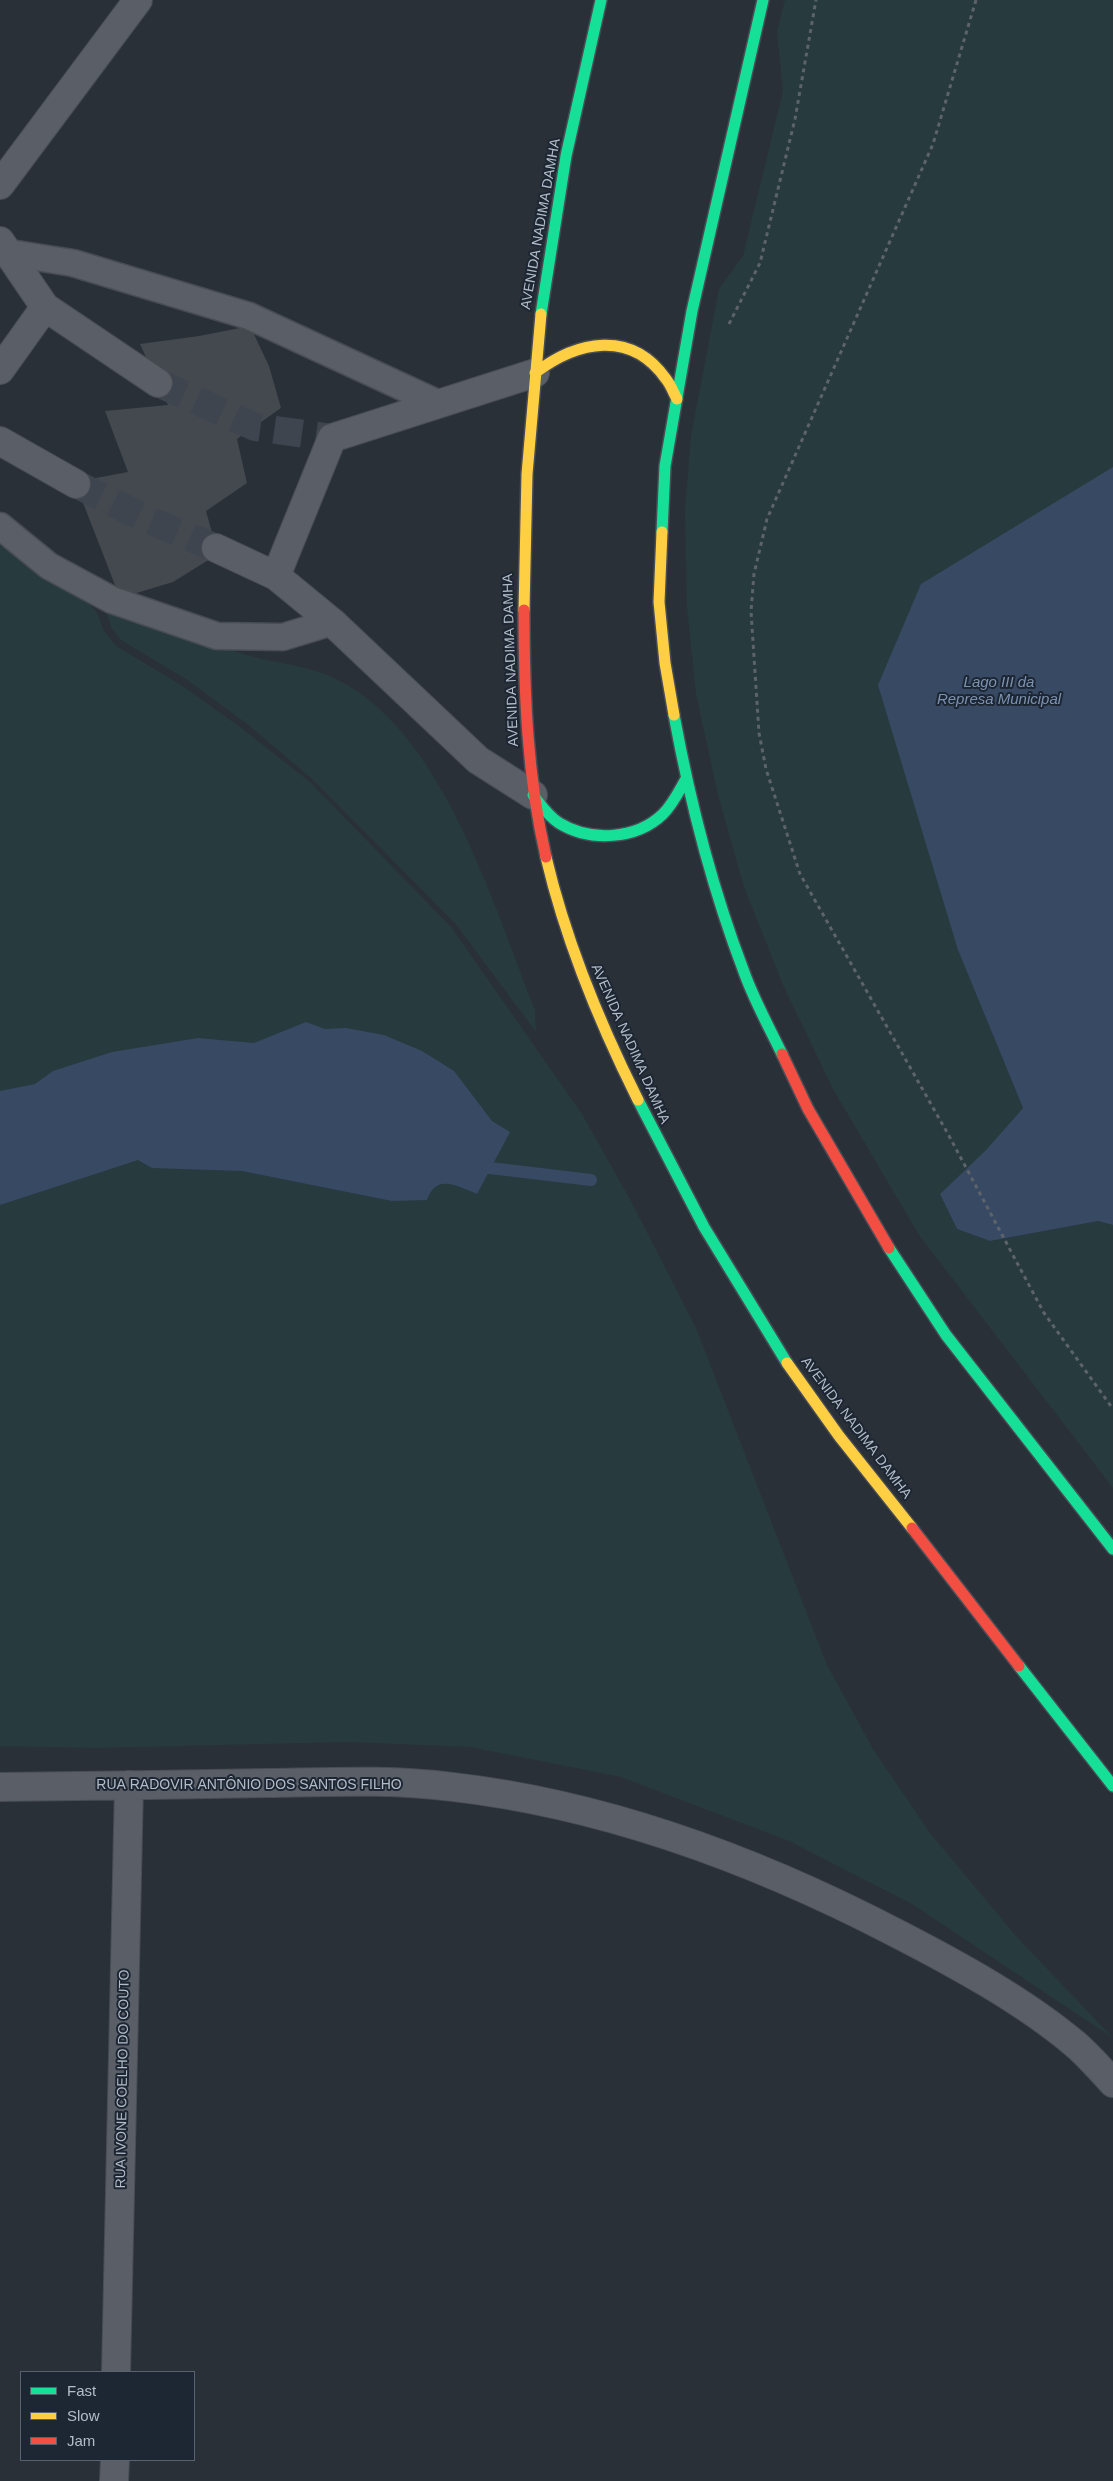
<!DOCTYPE html>
<html>
<head>
<meta charset="utf-8">
<style>
  body { margin:0 }
  #map { position:relative; width:1113px; height:2481px; overflow:hidden; background:#2a3038; font-family:Helvetica,sans-serif }
  canvas { display:block }
  .legend { position:absolute; left:20px; top:2371px; width:175px; height:90px; box-sizing:border-box; background:#1d2633; border:1px solid #59626f; margin:0; padding:6px 9px; list-style:none; font-size:15px; color:#b4bcc9 }
  .legend li { display:flex; align-items:center; gap:10px; height:25px }
  .legend b { width:25px; border:1px solid #59626f }
</style>
</head>
<body>
<div id="map">
<canvas width="1113" height="2481"></canvas>
<ul class="legend">
<li><b style="height:6px;background:#16e098"></b>Fast</li>
<li><b style="height:6px;background:#ffcf43"></b>Slow</li>
<li><b style="height:6px;background:#f24e42"></b>Jam</li>
</ul>
</div>
<script>
const context = document.querySelector('canvas').getContext('2d');
context.lineJoin = 'round';
function fill(path, color) {
  context.fillStyle = color;
  context.fill(path, 'evenodd');
}
function strokePath(path, color, width, dash) {
  context.strokeStyle = color;
  context.lineWidth = width;
  context.lineCap = dash ? 'butt' : 'round';
  context.setLineDash(dash || []);
  context.stroke(path);
}
function label(font, color, halo, rows, align = 'center') {
  context.font = font + ' Helvetica,sans-serif';
  context.lineWidth = 4;
  context.setLineDash([]);
  context.textBaseline = 'middle';
  context.strokeStyle = halo;
  context.fillStyle = color;
  for (const [text, x, y, turn = 0] of rows) {
    context.save();
    context.translate(x, y);
    context.rotate((+turn || 0) * Math.PI / 180);
    context.textAlign = isNaN(turn) ? turn : align;
    if (halo) context.strokeText(text, 0, 0);
    context.fillText(text, 0, 0);
    context.restore();
  }
}
fill(new Path2D(`
  M785,0h328v467l-155,483 65,158 -37,42 -46,44 17,35 33,12 108,-20 15,4v263l-194,-253 -86,-146 -50,-104 -39,-98 -26,-92 -22,-101 -9,-87 -2,-97 6,-74 28,-147 24,-33 40,-165 -6,-59z
  M0,545l85,55 11,11 8,20 12,15 65,39 59,42 70,55 141,145 131,187 50,89 64,125 131,337 46,84 57,84 86,103 97,102 -201,-134 -123,-63 -168,-64 -151,-30 -122,-5 -253,6 -95,-2z
  M106,611c48,15 96,31 144,45 29,8 62,10 88,24 105,52 156,227 197,330l1,22 -81,-109 -143,-144 -66,-56 -60,-44 -65,-39 -10,-13z`), '#273a3e');
fill(new Path2D(`
  M1113,467v758l-15,-4 -108,20 -33,-12 -17,-35 46,-44 37,-42 -65,-158 -80,-265 43,-101z
  M306,1022l19,7 21,-1 38,7 38,16 32,20 38,50 18,11 -33,62c-20,-8 -41,-21 -50,6l-35,1 -150,-30 -90,-3 -14,-8 -138,45v-114l35,-7 18,-13 59,-19 86,-14 56,5z`), '#384963');
strokePath(new Path2D(`
  M475,1163l15,5 101,12`), '#384963', 12);
fill(new Path2D(`
  M250,326l19,40 12,42 -44,31 10,44 -41,28 12,43 -45,28 -53,16 -45,-116 53,-10 -23,-61 63,-6 -28,-61 59,-8z`), '#444950');
strokePath(new Path2D(`
  M158,383l97,44 77,11
  M76,484l68,34 72,30`), '#3f454e', 28, [28, 14]);
const lane = new Path2D(`
  M10,253l63,10 176,53 188,87
  M0,526l49,40 63,34 105,36 66,1 49,-15`);
const street = new Path2D(`
  M0,185l138,-185
  M0,241l45,66 113,76
  M0,370l45,-63
  M0,441l76,43
  M216,548l60,28
  M533,795l-55,-35 -146,-138 -56,-46 56,-138 203,-65
  M0,1787c89,-1 179,-2 268,-4 62,-1 124,-4 185,4 156,18 307,75 445,147 60,31 126,67 177,110 14,12 26,26 38,39
  M116,2372l13,-587
  M114,2481l1,-21`);
const fast = new Path2D(`
  M541,314l25,-158 35,-156
  M662,532l3,-66 27,-155 71,-311
  M674,715c16,87 38,173 70,257 10,28 25,55 38,82
  M533,795c8,10 15,21 26,28 31,19 77,17 104,-9 10,-10 16,-23 23,-35
  M638,1100l66,127 83,136
  M889,1248l57,87 167,214
  M1019,1666l94,120`);
const slow = new Path2D(`
  M535,373c42,-32 96,-44 131,6 5,6 7,13 11,20
  M662,532l-3,70 6,61 9,52
  M524,610l3,-136 14,-160
  M546,857c20,85 53,165 92,243
  M787,1363l52,73 73,92`);
const jam = new Path2D(`
  M524,610c0,83 3,166 22,247
  M782,1054l26,55 81,139
  M912,1528l107,138`);
strokePath(lane, '#484c53', 29);
strokePath(street, '#484c53', 30);
strokePath(fast, '#484c55', 14);
strokePath(slow, '#484c55', 14);
strokePath(jam, '#484c55', 14);
strokePath(new Path2D(`
  M976,0l-43,144 -166,375 -13,55 -3,37 8,122 7,36 34,105 148,260 96,179 69,96
  M729,324l31,-61 35,-144 21,-119`), '#5d636a', 3, [4, 4]);
strokePath(lane, '#5a5e66', 26);
strokePath(street, '#5a5e66', 28);
strokePath(fast, '#16e098', 11);
strokePath(slow, '#ffcf43', 11);
strokePath(jam, '#f24e42', 11);
label('14px', '#b4bcc9', '#1d2633', [
  ["AVENIDA NADIMA DAMHA",541,224,-80],
  ["AVENIDA NADIMA DAMHA",511,660,-92],
  ["AVENIDA NADIMA DAMHA",630,1044,66],
  ["AVENIDA NADIMA DAMHA",856,1428,53],
  ["RUA RADOVIR ANTÔNIO DOS SANTOS FILHO",249,1785],
  ["RUA IVONE COELHO DO COUTO",123,2079,-89]
]);
label('italic 15px', '#7c92b1', '#1d2633', [
  ["Lago III da",999,683],
  ["Represa Municipal",999,700]
]);
</script>
</body>
</html>
